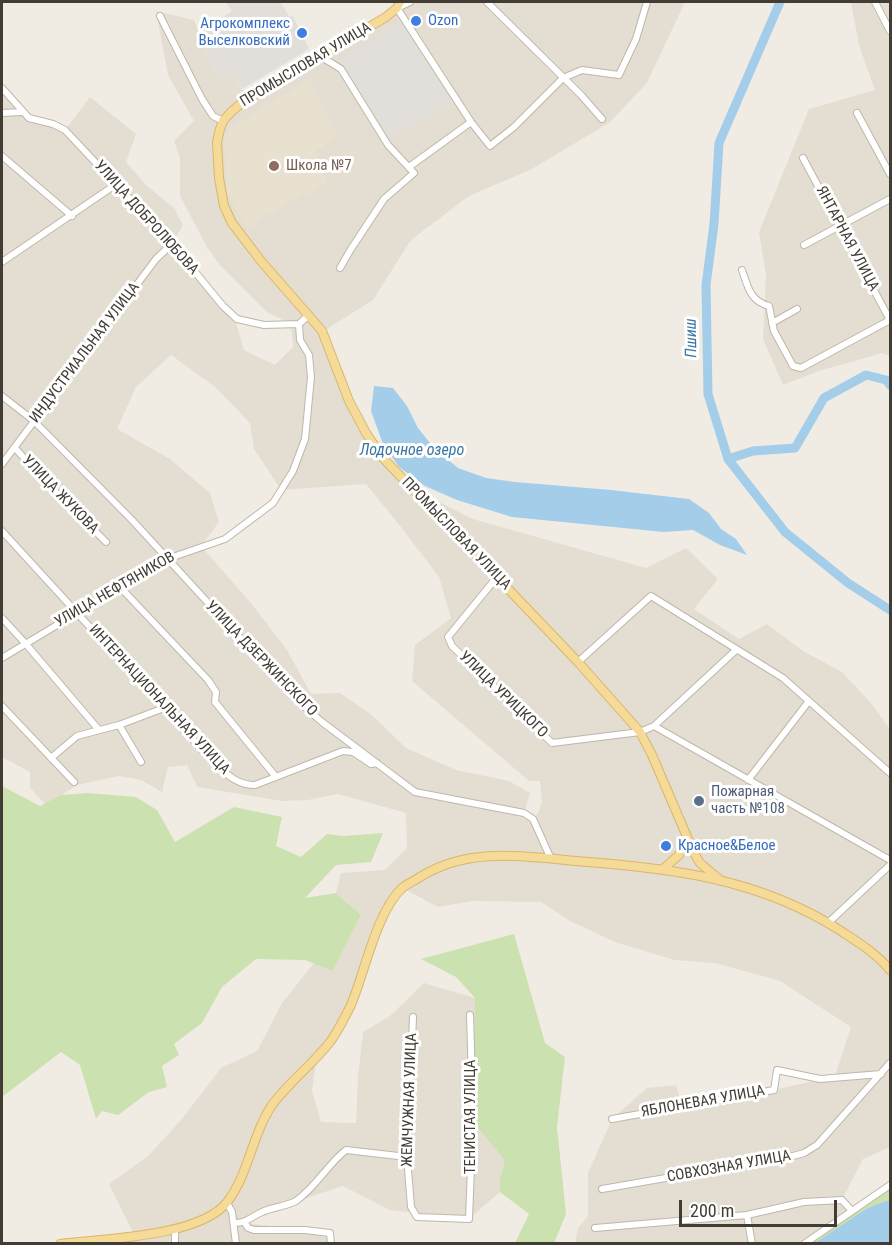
<!DOCTYPE html>
<html>
<head>
<meta charset="utf-8">
<style>
  body { margin:0 }
  #map { position:relative; width:892px; height:1245px; overflow:hidden; background:#f0ece4; font-family:"Roboto Condensed",sans-serif }
  canvas { display:block }
  .frame { position:absolute; inset:0; border:3px solid #423c34; pointer-events:none }
  .scale { position:absolute; left:679px; top:1200px; width:158px; height:27px; box-sizing:border-box; border:3px solid #423c34; border-top:0; padding-left:8px; font-size:18px; line-height:21px; white-space:nowrap; color:#423c34; -webkit-text-stroke:4px #fff; paint-order:stroke }
</style>
</head>
<body>
<div id="map">
<canvas width="892" height="1245"></canvas>
<div class="frame"></div>
<div class="scale">200 m</div>
</div>
<script>
const context = document.querySelector('canvas').getContext('2d');
context.lineJoin = 'round';
function fill(path, color) {
  context.fillStyle = color;
  context.fill(path, 'evenodd');
}
function strokePath(path, color, width, dash) {
  context.strokeStyle = color;
  context.lineWidth = width;
  context.lineCap = dash ? 'butt' : 'round';
  context.setLineDash(dash || []);
  context.stroke(path);
}
function label(font, color, halo, rows, align = 'center') {
  context.font = font + ' "Roboto Condensed",sans-serif';
  context.lineWidth = 6;
  context.setLineDash([]);
  context.textBaseline = 'middle';
  context.strokeStyle = halo;
  context.fillStyle = color;
  for (const [text, x, y, turn = 0] of rows) {
    context.save();
    context.translate(x, y);
    context.rotate((+turn || 0) * Math.PI / 180);
    context.textAlign = isNaN(turn) ? turn : align;
    if (halo) context.strokeText(text, 0, 0);
    context.fillText(text, 0, 0);
    context.restore();
  }
}
fill(new Path2D(`
  M410,2h275l-38,81 -38,40 -79,47 -61,26 -58,44 -38,60 -51,32 44,101 45,55 62,31 173,49 40,-20 32,31 -24,30 45,30 28,-15 36,27 39,21 29,31 19,26v418l-27,12 -21,41 10,11 -48,32h-229l3,-15 10,-12v-43l24,-54 35,-31 29,-3 6,21 92,-16 61,-14 16,-49 -71,-46 -65,-18 -41,-3 -59,-18 -45,-21 -29,-19 -68,-1 -35,6 -36,-19 -12,16 -40,102 -33,49 -5,36 9,31 35,1 2,-46 5,-45 27,-16 34,-33 51,15 34,149 -9,45 -31,27 -79,-9 -47,-24 -48,16 -49,21 84,10 1,10h-271l74,-8 -25,-51 39,-28 33,-36 40,-52 36,-17 25,-48 32,-40 19,8 28,-56 -25,-22 5,-20 44,-3 22,-22 -1,-35 -68,-19 -30,6 -26,1 -85,-14 -10,-22 -19,2 -6,25 -21,-12 -22,-4 -42,9 -31,20 -16,-17v-16l-28,-15v-669l20,24 43,18 25,-33 46,37 -10,28 20,23 28,23 9,17 -11,19 62,72 10,34 31,15 18,-18 -2,-23 -24,-12 -48,-48 -12,-17 -27,-51v-38l-6,-17 20,-20 -26,-46 -12,-64 38,9 12,29 -2,4 16,24 8,-5 21,26zM171,355l44,32 35,36 4,26 27,41 85,-6 35,43 38,50 12,41 -36,27 -3,36 117,100h11l2,19 -3,12 -5,6 -10,-5 6,-20 -21,-12 -53,-11 -50,-22 -34,-33 -32,-22 -29,1 -24,-44 -36,-47 -50,-57 18,-24 -9,-29 -40,-34 -53,-30 19,-42z
  M851,2h39v354l-8,-3 -66,19 -33,13 -20,-46 3,-64 -7,-43 50,-123 66,-19 -16,-45z`), '#e4ded2');
fill(new Path2D(`
  M226,2h54l10,15 3,-1 16,33 -67,40 -14,-16 -8,4 -16,-24 2,-4 -9,-15 35,-23z
  M401,21l52,81 -68,38 -47,-78z`), '#e2ded9');
fill(new Path2D(`
  M309,78l29,58 -22,15 11,31 -16,11 -9,1 -55,34 -20,-34 -3,-53 5,-11z`), '#e8e1cf');
fill(new Path2D(`
  M2,786l38,20 21,-11 26,-2 49,4 21,13 18,32 59,-35 48,10 -6,29 25,11 26,-23 16,2 40,-3 -12,29 -35,3 -31,33 31,-5 25,22 -28,56 -28,-11 -49,-1 -34,28 -20,36 -28,21 5,11 -17,11 5,21 -18,5 -31,23 -16,-4 -6,8 -16,-54 -19,-13 -59,45z
  M514,934l31,109 20,14 -8,70 9,87 -12,29h-39l14,-29 -29,-22v-12l5,-20 -31,-37 1,-125 -19,-21 -35,-18z
  M890,1185v58h-84z`), '#cbe1b0');
fill(new Path2D(`
  M374,386l19,2 14,18 11,22 16,20 24,20 28,10 29,4 96,8 78,9 20,14 12,16 15,10 11,16 -27,-10 -27,-15 -29,2 -152,-15 -55,-17 -32,-14 -26,-19 -16,-23 -12,-33z
  M886,1201h4v42h-75l51,-34z`), '#a4cde9');
strokePath(new Path2D(`
  M780,2l-61,141 -5,81 -8,61 2,109 20,65 57,73 63,51 42,27
  M728,459l25,-8 42,-3 29,-50 42,-23 20,5 4,5`), '#a4cde9', 9);
const minor = new Path2D(`
  M410,2l-13,6 74,114 19,24 24,-19 49,-49 19,-8 37,5 17,-36 11,-37
  M487,2l94,93 21,24
  M875,2l15,29
  M160,16l42,83 11,17 10,5
  M320,56l21,13 47,76 26,28 -30,26 -33,50 -11,19
  M2,88l27,30 24,6 12,6 107,114 51,62 14,13 27,6 35,-1
  M2,113l20,-1
  M857,113l33,61
  M2,156l70,60
  M803,158l87,162
  M409,167l62,-45
  M804,245l86,-46
  M2,262l113,-77
  M742,270c6,17 8,31 27,36l5,25 19,35 8,2 89,-48
  M772,323l25,-14
  M2,396l32,25 98,99 167,182 23,20 93,70 109,21 9,6 18,40
  M15,448l28,31 63,63
  M2,464l154,-205 16,-15
  M2,531l215,235c12,10 21,19 38,19l88,-34 10,1 18,12 6,-1
  M497,577l-49,60 4,9 100,97 88,-11 14,-6 236,134
  M119,586l89,94 8,12 -1,10 61,75
  M2,618l23,25 74,87
  M2,658l165,-99 58,-20 48,-36 20,-32 12,-32 6,-62 -2,-22 -9,-15 -1,-16 10,-9
  M578,662l73,-66 132,82 107,95
  M2,706l72,76
  M119,725l22,37
  M654,726l82,-76
  M51,758l26,-22 42,-11 45,-17
  M748,780l61,-79
  M828,923l62,-58
  M413,1017l-6,140 4,50 6,10 52,2 4,-104 -3,-100
  M612,1119l162,-29 3,-20 43,9 61,-5
  M602,1189l191,-33 11,-3 13,-8 73,-82
  M227,1203l5,9 4,32
  M747,1215l5,29
  M234,1223c12,0 16,-5 26,-10 11,-6 25,-6 36,-12 20,-14 31,-36 50,-51l61,7
  M245,1223l3,5 6,2h51l25,3 1,11
  M595,1228l152,-13 57,-13 38,-2 10,11
  M175,1229v15
  M804,1244l86,-59`);
const major = new Path2D(`
  M400,2l-3,6 -11,9 -142,84 -13,11 -8,9 -3,8 -3,13 2,36 5,28 8,17 29,38 61,70 27,70 17,32 17,25 195,204 62,70 12,23 42,98 6,10 19,16
  M663,869l16,-14 8,-18
  M60,1244c42,-5 142,-7 168,-43 21,-28 24,-66 44,-96 17,-23 40,-40 58,-63 8,-11 15,-25 21,-37 14,-33 25,-92 51,-117 5,-4 12,-7 18,-11 48,-30 102,-21 156,-16 94,7 183,17 265,70 18,12 35,22 49,39`);
strokePath(minor, '#beb7aa', 8);
strokePath(major, '#d8b66a', 10);
strokePath(minor, '#fff', 6);
strokePath(major, '#f5da98', 8);
for (const [x, y, r, color] of [
  [416,21,6,"#3f7fe0"],
  [302,33,6,"#3f7fe0"],
  [274,166,6,"#8d6e63"],
  [699,801,6,"#5c6f8a"],
  [666,846,6,"#3f7fe0"]
]) {
  const dot = new Path2D();
  dot.arc(x, y, r, 0, 2 * Math.PI);
  context.fillStyle = color;
  context.fill(dot);
  strokePath(dot, '#fff', 2);
}
label('15px', '#366cbe', '#fff', [
  ["Ozon",428,21],
  ["Агрокомплекс",290,24,"right"],
  ["Выселковский",290,41,"right"],
  ["Красное&Белое",678,846]
], 'left');
label('15px', '#423c34', '#fff', [
  ["ПРОМЫСЛОВАЯ УЛИЦА",306,65,-31],
  ["УЛИЦА ДОБРОЛЮБОВА",146,218,48],
  ["ЯНТАРНАЯ УЛИЦА",847,239,62],
  ["ИНДУСТРИАЛЬНАЯ УЛИЦА",85,353,-53],
  ["УЛИЦА ЖУКОВА",60,495,46],
  ["ПРОМЫСЛОВАЯ УЛИЦА",456,534,46],
  ["УЛИЦА НЕФТЯНИКОВ",115,590,-30],
  ["УЛИЦА ДЗЕРЖИНСКОГО",261,659,46],
  ["УЛИЦА УРИЦКОГО",503,695,44],
  ["ИНТЕРНАЦИОНАЛЬНАЯ УЛИЦА",159,700,47],
  ["ЖЕМЧУЖНАЯ УЛИЦА",410,1100,-88],
  ["ЯБЛОНЕВАЯ УЛИЦА",703,1102,-10],
  ["ТЕНИСТАЯ УЛИЦА",471,1117,-90],
  ["СОВХОЗНАЯ УЛИЦА",729,1167,-10]
]);
label('15px', '#785e54', '#fff', [
  ["Школа №7",286,166]
], 'left');
label('15px', '#4e5e75', '#fff', [
  ["Пожарная",711,792],
  ["часть №108",711,809]
], 'left');
label('italic 16px', '#3876a3', '#fff', [
  ["Пшиш",692,338,-91],
  ["Лодочное озеро",412,451]
]);
</script>
</body>
</html>
